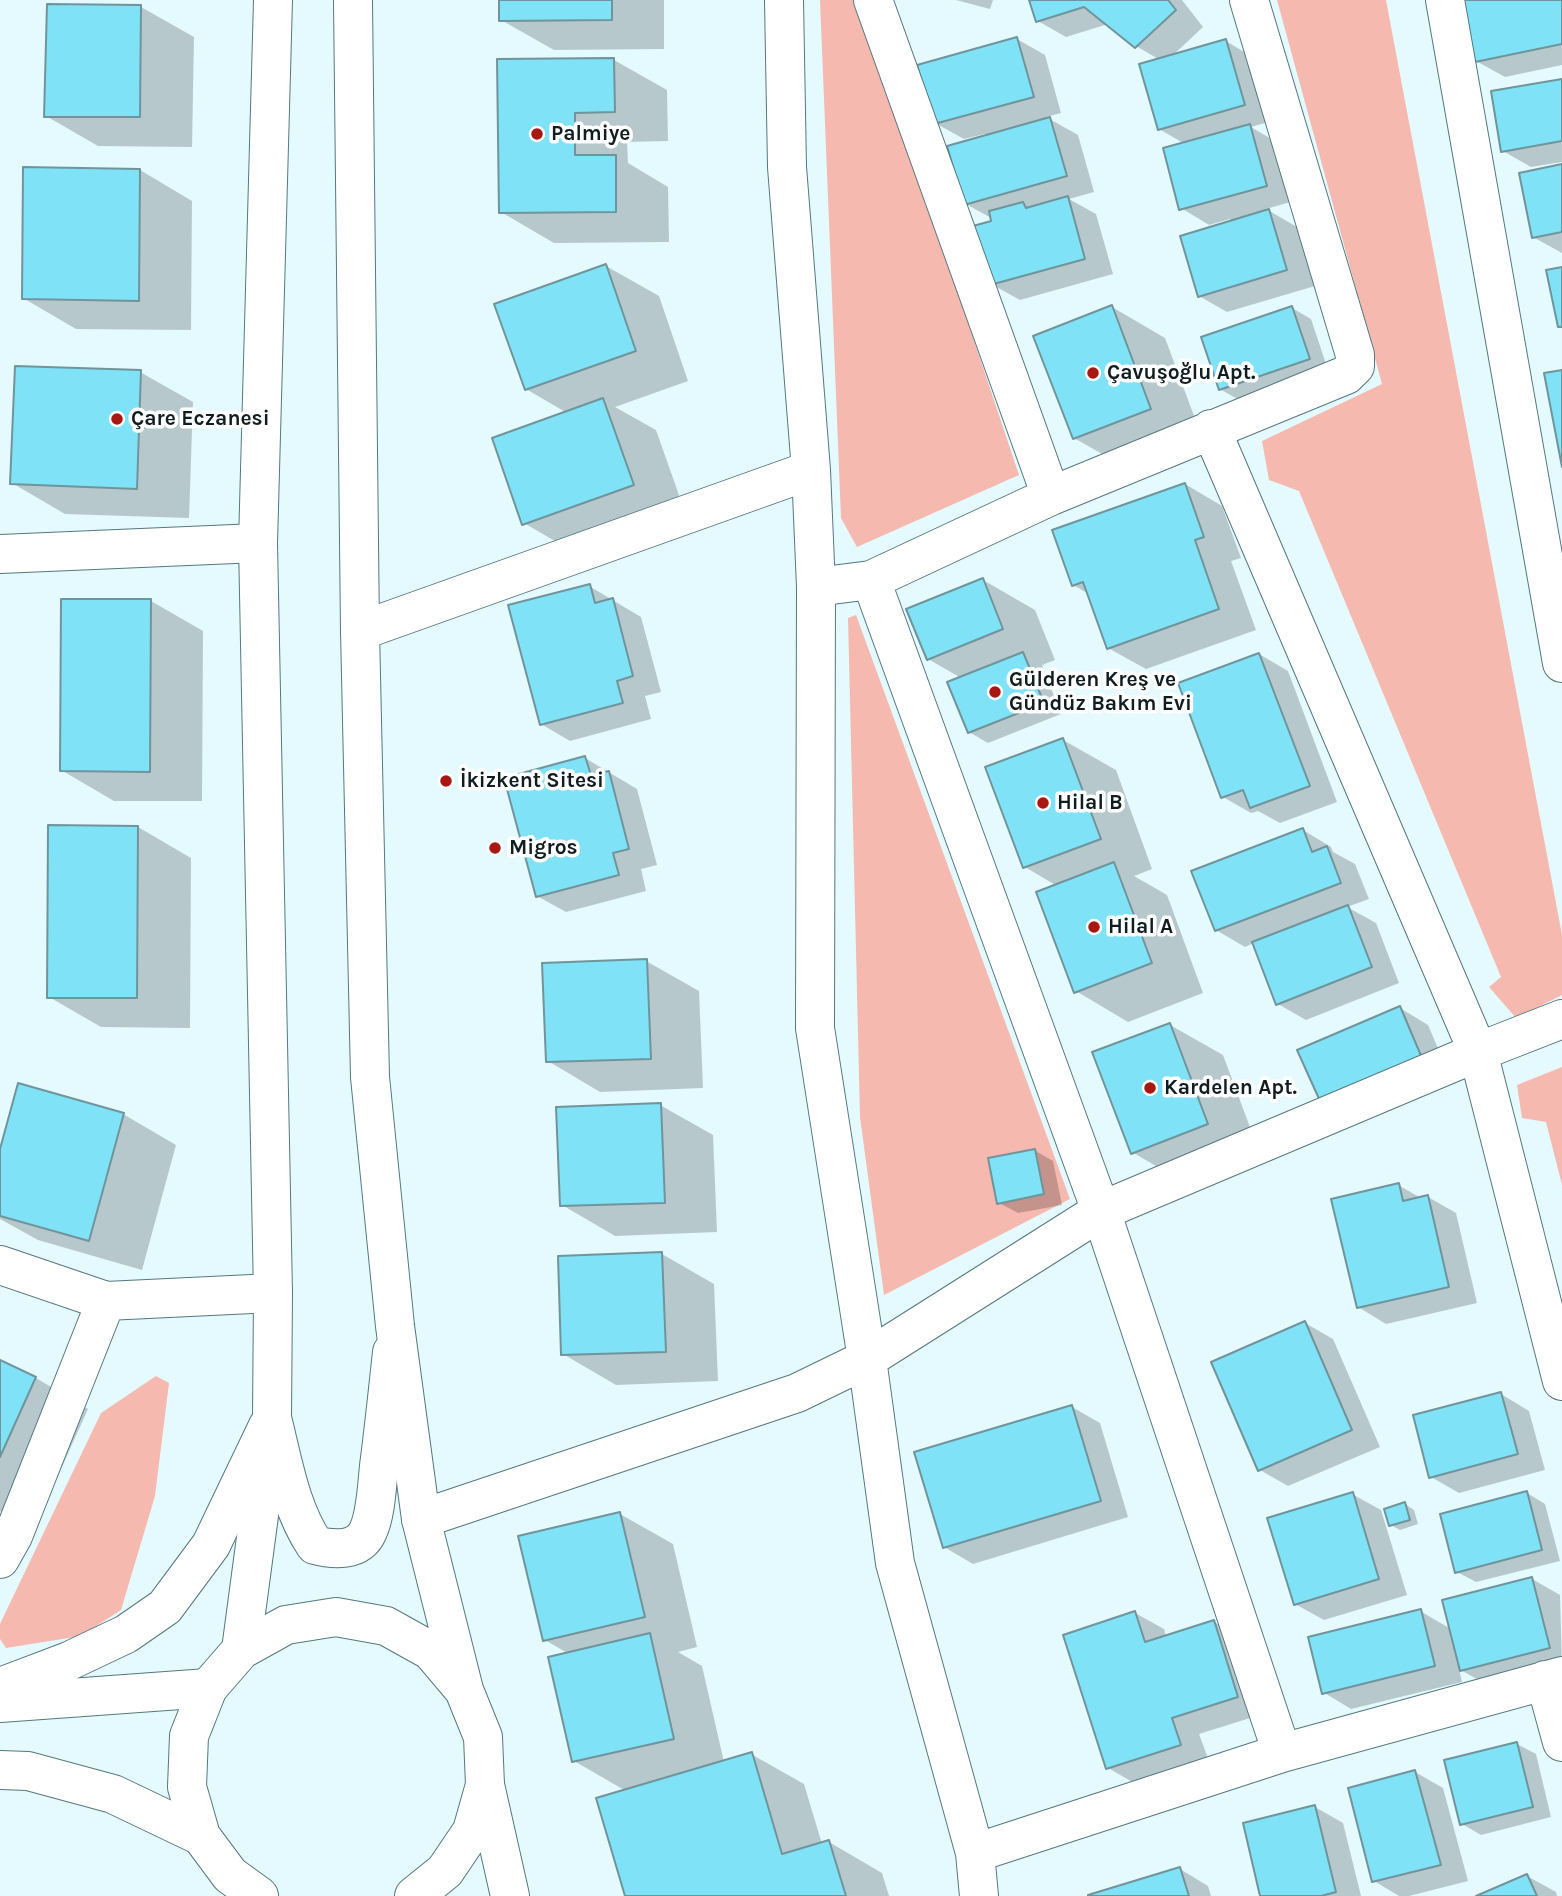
<!DOCTYPE html>
<html>
<head>
<meta charset="utf-8">
<style>
  body { margin:0 }
  canvas { display:block; background:#e4faff }
</style>
</head>
<body>
<canvas width="1562" height="1896"></canvas>
<script>
const context = document.querySelector('canvas').getContext('2d');
context.lineJoin = 'round';
function fill(path, color) {
  context.fillStyle = color;
  context.fill(path, 'evenodd');
}
function strokePath(path, color, width, dash) {
  context.strokeStyle = color;
  context.lineWidth = width;
  context.lineCap = dash ? 'butt' : 'round';
  context.setLineDash(dash || []);
  context.stroke(path);
}
function label(font, color, halo, rows, align = 'center') {
  context.font = font + ' Karla,sans-serif';
  context.lineWidth = 7;
  context.setLineDash([]);
  context.textBaseline = 'middle';
  context.strokeStyle = halo;
  context.fillStyle = color;
  for (const [text, x, y, turn = 0] of rows) {
    context.save();
    context.translate(x, y);
    context.rotate((+turn || 0) * Math.PI / 180);
    context.textAlign = isNaN(turn) ? turn : align;
    if (halo) context.strokeText(text, 0, 0);
    context.fillText(text, 0, 0);
    context.restore();
  }
}
fill(new Path2D(`
  M820,0h40l159,475 -162,72 -16,-29z
  M1277,0h109l176,935v60l-46,23 -27,-31 12,-10 -202,-486 -30,-11 -7,-39 120,-57z
  M856,615l214,584 -186,96 -24,-178 -12,-499z
  M1562,1067v118l-16,-63 -24,-4 -5,-33z
  M156,1376l13,7 -14,113 -34,114 -40,26 -75,12 -6,-9v-15l101,-211z`), '#f6b9b0');
fill(new Path2D(`
  M501,0h163v49l-110,1 -53,-30z
  M956,0h37l-3,9z
  M1031,0h151l21,27 -32,30 55,-16 28,17 18,63 -21,6 27,16 16,58 -28,8 31,18 18,59 -88,26 -28,-16 32,-74 -1,-3 -21,6 -28,-17 4,-64 -26,-15 1,-69 -24,-14 -28,-22 -42,13 -28,-16z
  M1562,0v65l-57,12 -29,-16z
  M141,7l53,30 -2,110 -94,-1 -52,-30z
  M1017,39l28,16 16,58 -15,4 32,18 16,57 -25,7 27,15 17,60 -93,26 -29,-16 2,-65 -27,-15 20,-67 -1,-3 -21,5 -29,-16z
  M614,60l53,30 1,51 -41,1 1,21 40,24 1,55 -115,1 -53,-31z
  M1562,81v81l-31,5 -28,-16z
  M1562,166v87l-29,-16z
  M140,170l52,31 -1,129 -115,-1 -53,-31z
  M606,266l53,30 29,85 -73,26 41,23 30,85 -109,39 -53,-31 43,-110 -41,-24z
  M1112,307l53,31 38,102 -76,28 -53,-30z
  M1292,308l19,11 17,51 -89,30 -19,-11z
  M140,372l53,30 -4,116 -124,-4 -53,-31z
  M1185,484l37,22 19,52 -10,3 25,69 -110,39 -38,-21 -19,-54 -16,-9z
  M983,580l52,30 20,50 -13,5 19,49 -73,29 -19,-11 -8,-54 -33,-19z
  M589,586l52,31 20,75 -16,4 6,23 -81,22 -29,-17z
  M151,601l52,30 -1,170h-88l-53,-31z
  M1259,654l29,17 49,131 -57,21 -22,-12 -7,2 -28,-16z
  M1063,740l53,30 36,99 -18,7 33,19 36,98 -75,29 -52,-31 -19,-105 -32,-19z
  M585,758l52,31 20,76 -16,4 5,22 -80,21 -29,-16z
  M138,827l53,31 -1,170 -89,-1 -52,-30z
  M1303,830l28,17 2,5 22,12 14,35 -22,8 29,16 23,60 -93,37 -28,-16 -24,-61 -9,4 -29,-17z
  M646,961l53,30 4,97 -103,4 -52,-31z
  M1400,1008l28,17 21,49 -100,43z
  M1170,1025l53,30 37,99 -75,29 -53,-31z
  M660,1105l53,30 4,97 -102,4 -53,-31z
  M123,1114l53,31 -34,125 -104,-30 -38,-21v-63z
  M1034,1150l19,11 9,44 -44,8 -19,-10z
  M1398,1185l23,13 7,-1 28,16 21,90 -91,21 -28,-17z
  M662,1254l52,30 4,97 -102,4 -53,-31z
  M1305,1323l28,16 47,108 -92,39 -28,-16z
  M0,1362l36,16 52,31 -53,118 -35,-16z
  M1501,1394l28,17 16,59 -86,23 -28,-16z
  M1072,1407l28,16 28,94 -155,47 -29,-17z
  M1527,1493l18,11 15,57 -84,21 -19,-10z
  M1352,1494l29,16 26,85 -83,25 -29,-16z
  M1405,1504l9,6 4,14 -18,6 -9,-5z
  M620,1514l53,30 24,103 -19,5 24,14 22,96 27,-8 53,30 18,60 7,-2 53,31 7,23h-262l-1,-105 -52,-30 -5,-107 -24,-14z
  M1532,1579l28,16 2,73 -73,18 -30,-17 3,13 -111,27 -28,-17 97,-81 31,18z
  M1135,1613l29,16 2,8 48,-15 28,16 24,75 -67,21 10,27 -73,23 -28,-16z
  M1517,1744l19,10 15,63 -70,18 -19,-11z
  M1415,1772l28,16 25,93 -59,15h-10l-25,-15z
  M1315,1807l28,16 18,73h-99z
  M1180,1869l28,17 3,10h-119z
  M1527,1876l29,16 1,4h-77z`), '#0003');
const building = new Path2D(`
  M499,0h113v20l-113,1z
  M1029,0h139l8,10 -41,38 -51,-41 -48,15z
  M1462,0h100v44l-87,18z
  M47,4l94,1 -1,112h-96z
  M1017,37l17,60 -100,27 -17,-59z
  M1226,39l19,66 -87,25 -19,-66z
  M614,58l1,54 -40,1v42h41v57l-117,1 -2,-154z
  M1562,79v62l-61,11 -10,-61z
  M1050,117l17,59 -103,29 -17,-59z
  M1250,124l17,62 -88,24 -16,-62z
  M1562,164v68l-30,6 -13,-65z
  M23,167l117,2 -1,132 -117,-2z
  M1068,196l17,63 -95,26 -17,-59 18,-5 -2,-10 34,-9 3,6z
  M1269,209l18,61 -89,27 -18,-61z
  M606,264l30,87 -111,39 -31,-86z
  M1562,267v60h-4l-12,-57z
  M1112,305l39,104 -78,30 -40,-103z
  M1292,306l18,53 -91,31 -18,-53z
  M15,366l126,4 -4,119 -127,-5z
  M1562,370v97l-18,-94z
  M603,398l31,87 -112,40 -30,-87z
  M1185,483l19,54 -9,3 24,69 -112,40 -24,-67 -11,4 -20,-56z
  M983,578l20,51 -76,31 -21,-51z
  M590,584l5,19 18,-5 20,78 -16,5 6,22 -83,22 -32,-120z
  M61,599h90l-1,173 -90,-1z
  M1023,652l21,51 -76,30 -21,-51z
  M1259,653l51,133 -60,22 -7,-18 -22,8 -43,-115z
  M1063,738l38,101 -78,29 -38,-101z
  M585,756l6,19 18,-4 20,78 -16,4 6,22 -83,22 -32,-119z
  M48,825l90,1 -1,172h-90z
  M1303,828l9,24 15,-6 14,37 -126,48 -24,-60z
  M1114,862l38,101 -78,30 -38,-101z
  M1348,905l24,62 -96,38 -24,-63z
  M647,959l4,100 -105,3 -4,-99z
  M1400,1006l22,52 -102,43 -23,-51z
  M1170,1023l38,101 -77,30 -39,-102z
  M18,1083l106,30 -35,128 -89,-25v-67z
  M661,1103l4,100 -105,3 -4,-99z
  M1035,1149l9,45 -47,10 -9,-46z
  M1399,1183l4,18 25,-6 21,92 -92,21 -26,-109z
  M662,1252l4,100 -105,3 -3,-99z
  M1305,1321l47,109 -94,41 -47,-109z
  M0,1360l36,17 -36,80z
  M1501,1392l17,62 -89,24 -16,-63z
  M1072,1405l29,96 -158,47 -29,-96z
  M1527,1491l15,59 -87,23 -15,-59z
  M1353,1492l26,87 -85,26 -27,-87z
  M1405,1502l5,18 -21,6 -5,-17z
  M620,1512l25,105 -102,24 -25,-105z
  M1532,1577l18,71 -90,23 -18,-71z
  M1421,1609l14,57 -113,28 -14,-57z
  M1135,1611l10,31 69,-22 24,77 -66,21 9,27 -75,24 -43,-134z
  M650,1633l24,106 -102,23 -24,-105z
  M1517,1742l16,65 -73,18 -16,-65z
  M752,1752l30,102 47,-14 17,56h-221l-29,-98z
  M1415,1770l26,95 -69,17 -24,-94z
  M1315,1805l21,87 -15,4h-61l-17,-73z
  M1180,1867l9,29h-101v-1z
  M1527,1874l10,22h-61z`);
fill(building, '#80e2f6');
strokePath(building, '#70949b', 2);
const street = new Path2D(`
  M784,0l3,167 24,303 5,117 -1,441 52,331 28,204 80,290 4,43
  M873,0l178,496
  M1445,0l117,663
  M1211,429l267,623 84,329
  M0,554l258,-11
  M871,580l230,631 181,542
  M816,587l55,-7 180,-84 295,-121 9,-9v-11l-106,-355
  M360,631l451,-161
  M0,1265l106,36 167,-8
  M421,1519l376,-126 70,-34 234,-148 377,-159 84,-33
  M0,1559l13,-23 93,-235
  M1545,1680l17,62
  M975,1853l307,-100 280,-77`);
const secondary = new Path2D(`
  M272,1418c11,43 18,90 43,127 18,5 44,7 53,-14 8,-17 9,-46 11,-65 5,-38 9,-76 13,-114
  M0,1687l69,-26 57,-27 39,-27 46,-62 57,-119
  M0,1703l208,-15
  M0,1770l28,1 85,23 88,42
  M485,1785l25,111`);
const primary = new Path2D(`
  M353,0l7,631 10,446 25,249 26,193 43,171
  M241,1650l31,-232 1,-125 -15,-750 15,-543
  M259,1896l-29,-21 -29,-39 -14,-49 2,-51 19,-48 33,-38 45,-25 50,-8 50,9 45,25 33,39 19,47 2,48 -13,46 -27,40 -31,25`);
strokePath(street, '#55787f', 40);
strokePath(secondary, '#55787f', 40);
strokePath(primary, '#55787f', 40);
strokePath(street, '#fff', 38);
strokePath(secondary, '#fff', 38);
strokePath(primary, '#fff', 38);
for (const [x, y, r, color] of [
  [537,134,7,"#a91713"],
  [1093,373,7,"#a91713"],
  [117,419,7,"#a91713"],
  [995,692,7,"#a91713"],
  [446,781,7,"#a91713"],
  [1043,803,7,"#a91713"],
  [495,848,7,"#a91713"],
  [1094,927,7,"#a91713"],
  [1150,1088,7,"#a91713"]
]) {
  const dot = new Path2D();
  dot.arc(x, y, r, 0, 2 * Math.PI);
  context.fillStyle = color;
  context.fill(dot);
  strokePath(dot, '#fff', 2.5);
}
label('bold 21px', '#101e21', '#fff', [
  ["Palmiye",551,134],
  ["Çavuşoğlu Apt.",1107,373],
  ["Çare Eczanesi",131,419],
  ["Gülderen Kreş ve",1009,680],
  ["Gündüz Bakım Evi",1009,704],
  ["İkizkent Sitesi",460,781],
  ["Hilal B",1057,803],
  ["Migros",509,848],
  ["Hilal A",1108,927],
  ["Kardelen Apt.",1164,1088]
], 'left');
</script>
</body>
</html>
